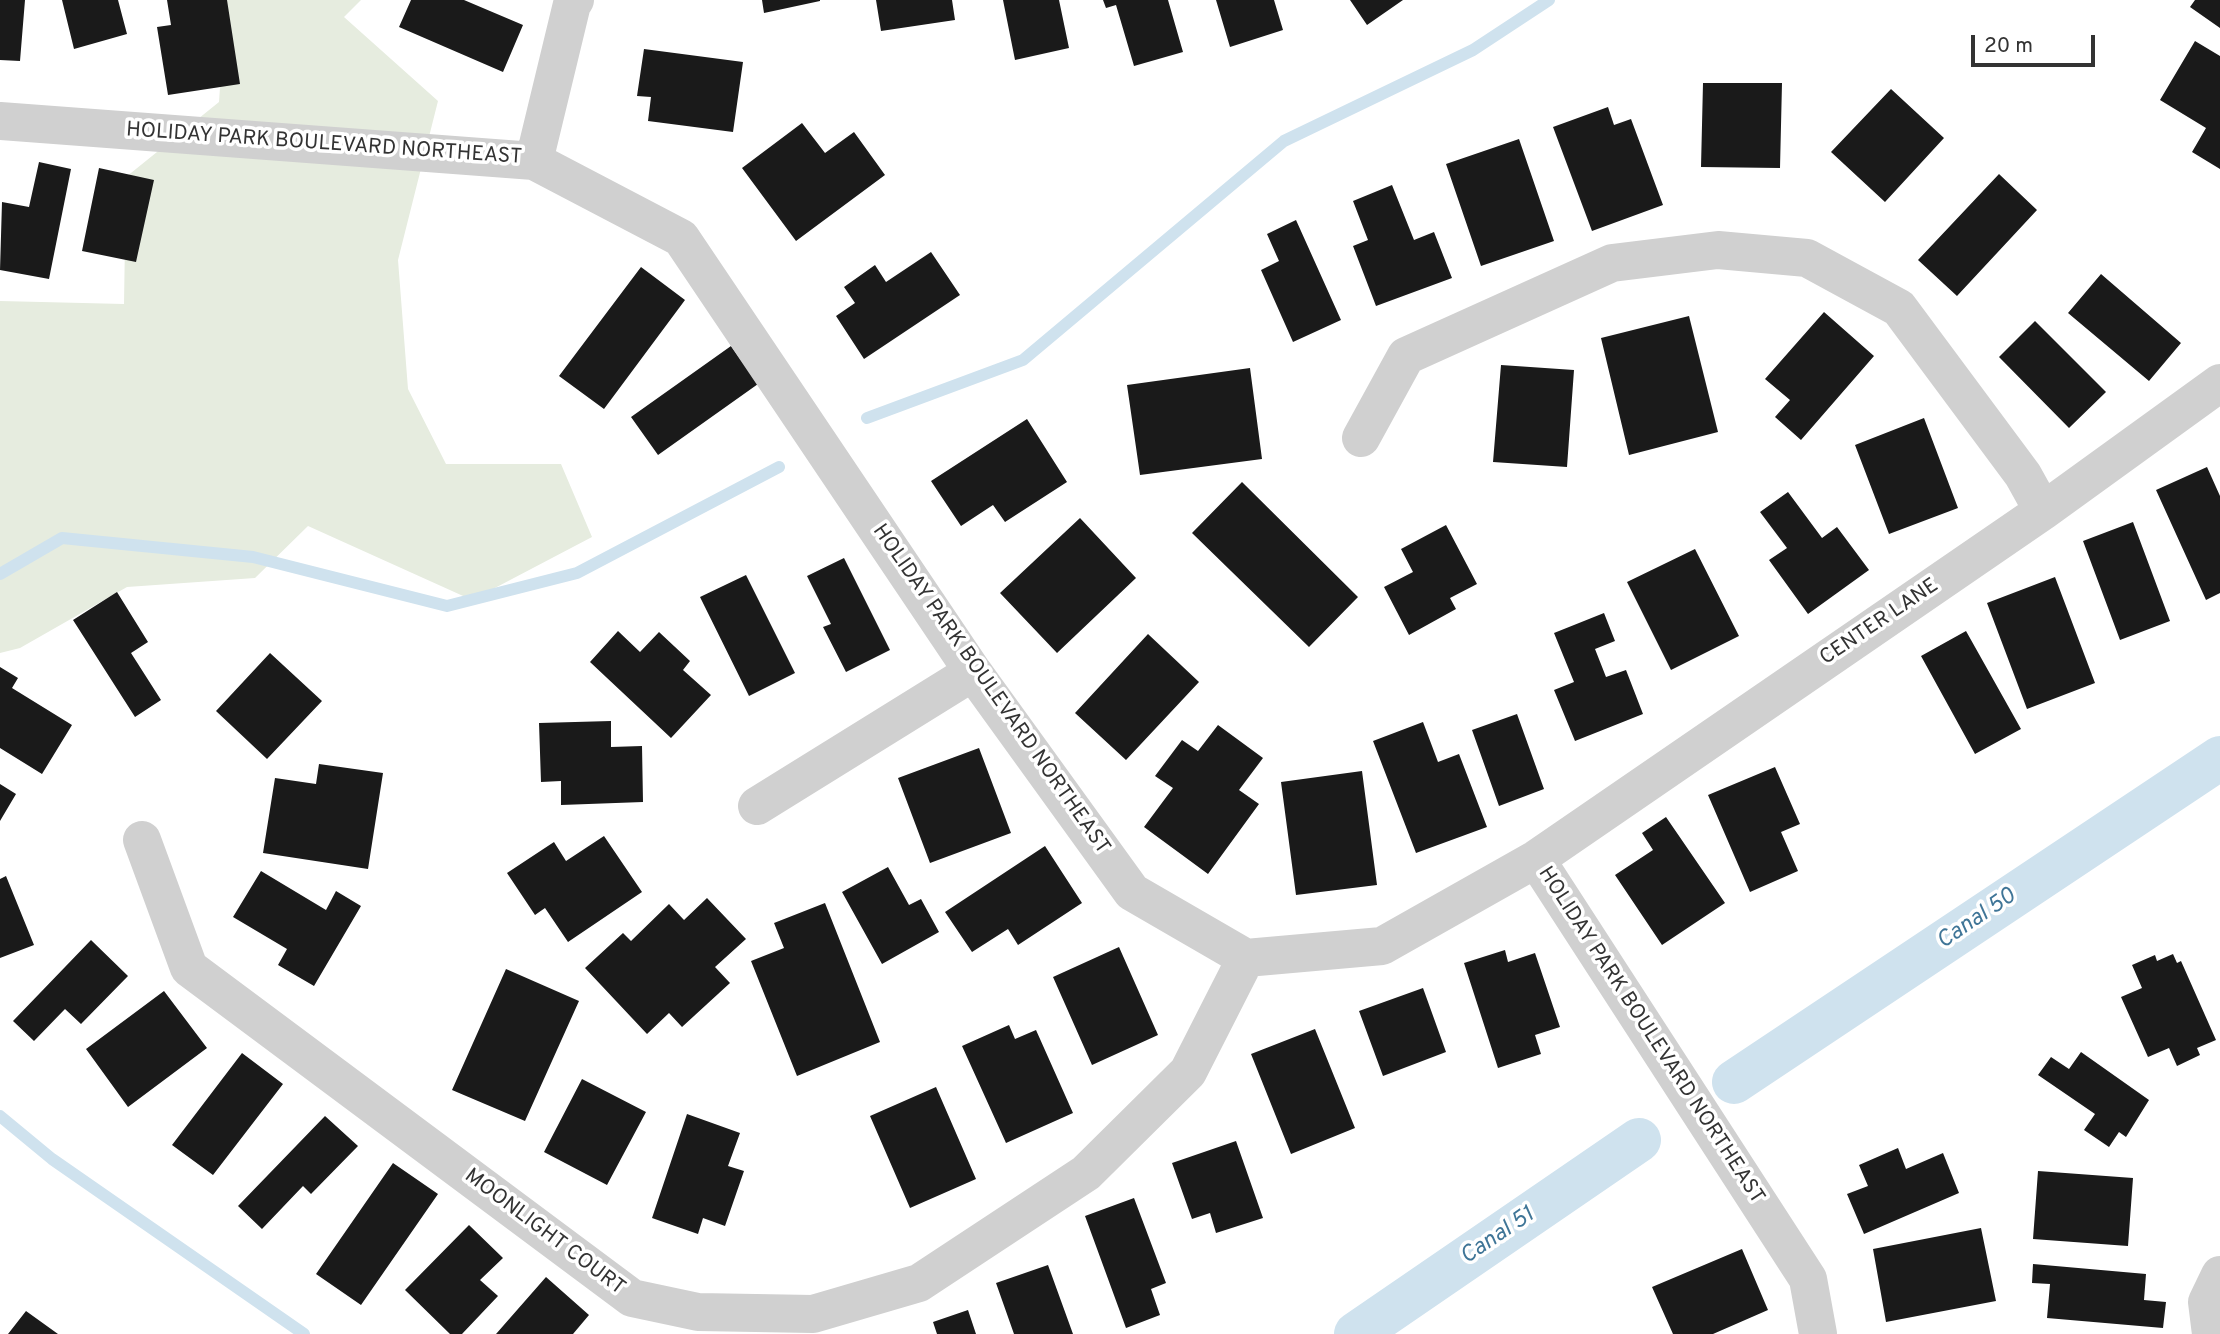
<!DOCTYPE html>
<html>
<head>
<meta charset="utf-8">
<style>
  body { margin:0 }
  #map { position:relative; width:2220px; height:1334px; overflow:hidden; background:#fff; font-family:Overpass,sans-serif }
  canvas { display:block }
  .scale { position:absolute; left:1971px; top:35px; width:124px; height:32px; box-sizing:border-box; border:4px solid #333; border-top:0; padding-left:9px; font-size:21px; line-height:24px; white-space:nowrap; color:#333; -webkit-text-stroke:5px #fff; paint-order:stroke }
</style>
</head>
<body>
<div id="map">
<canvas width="2220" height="1334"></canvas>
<div class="scale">20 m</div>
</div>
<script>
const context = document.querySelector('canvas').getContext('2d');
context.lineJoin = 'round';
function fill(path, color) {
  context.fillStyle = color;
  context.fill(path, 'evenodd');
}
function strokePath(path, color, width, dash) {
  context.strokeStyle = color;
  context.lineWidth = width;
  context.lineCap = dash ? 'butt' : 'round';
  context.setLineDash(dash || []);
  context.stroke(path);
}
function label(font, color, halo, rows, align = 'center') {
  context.font = font + ' Overpass,sans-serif';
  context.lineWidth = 7;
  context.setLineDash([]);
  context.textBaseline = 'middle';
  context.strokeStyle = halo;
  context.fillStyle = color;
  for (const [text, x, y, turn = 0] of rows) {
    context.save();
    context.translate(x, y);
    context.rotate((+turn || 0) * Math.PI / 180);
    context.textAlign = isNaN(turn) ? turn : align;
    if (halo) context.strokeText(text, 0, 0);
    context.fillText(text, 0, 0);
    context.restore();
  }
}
fill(new Path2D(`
  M226,0h135l-17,17 94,84 -40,159 10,129 38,75h115l31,73 -120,63 -164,-74 -53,52 -128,9 -107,61 -20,5v-352l124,3 2,-127 93,-75z`), '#e6ecdf');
strokePath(new Path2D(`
  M867,418l156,-58 261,-219 189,-91 76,-50
  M0,574l62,-36 191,19 194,49 130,-33 202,-106
  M0,1116l52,43 252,175`), '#cfe2ee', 12);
strokePath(new Path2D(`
  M1734,1082l486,-324
  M1356,1334l283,-194`), '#cfe2ee', 44);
fill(new Path2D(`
  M0,0h25l-5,61 -20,-1z
  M62,0h56l9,34 -53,15z
  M167,0h60l13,84 -72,11 -11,-68 14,-2z
  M411,0h53l59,25 -20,47 -104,-45z
  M762,0h58v1l-56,12z
  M876,0h76l3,20 -74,11z
  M1003,0h56l10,48 -54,12z
  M1103,0h65l15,52 -49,14 -18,-61 -10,3z
  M1216,0h58l9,30 -53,17z
  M1350,0h53l-36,25z
  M2195,0h25v28l-30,-21z
  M2195,41l25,15v113l-28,-17 14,-24 -46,-28z
  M644,49l99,13 -10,70 -85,-11 3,-24 -14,-1z
  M1703,83h79l-2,85 -79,-1z
  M1891,89l53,49 -59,64 -54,-50z
  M1608,107l6,18 17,-6 32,86 -71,26 -39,-104z
  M802,123l23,30 29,-21 31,43 -89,66 -54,-73z
  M1519,139l35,102 -73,25 -35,-102z
  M39,162l32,7 -22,110 -49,-9 2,-68 27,5z
  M99,168l55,12 -18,82 -54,-11z
  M1999,174l38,36 -80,86 -39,-36z
  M1392,185l22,55 20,-8 18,46 -76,28 -23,-60 15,-6 -15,-39z
  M1296,220l45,100 -48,22 -32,-72 18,-9 -12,-27z
  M931,252l29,43 -96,64 -28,-43 19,-13 -11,-16 31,-22 11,17z
  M641,267l44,33 -81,109 -45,-33z
  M2101,274l80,69 -32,38 -81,-68z
  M1824,312l50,44 -73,84 -26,-23 15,-17 -25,-21z
  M1689,316l29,116 -89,23 -28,-117z
  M2035,321l71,71 -37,36 -70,-71z
  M731,346l27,38 -100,71 -27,-38z
  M1501,365l73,5 -7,97 -74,-5z
  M1250,368l12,91 -122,16 -13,-90z
  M1924,418l34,90 -69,26 -34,-89z
  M1027,419l40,63 -62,40 -12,-17 -32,21 -30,-45z
  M2207,467l13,29v97l-14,7 -50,-110z
  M1242,482l116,115 -49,50 -117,-114z
  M1788,492l34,46 15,-11 32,43 -61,44 -39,-54 18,-12 -27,-36z
  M1080,518l56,60 -79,75 -57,-60z
  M2133,522l37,99 -50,19 -37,-99z
  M1446,525l31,59 -27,14 6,11 -47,26 -25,-48 29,-15 -12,-23z
  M1695,549l44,87 -68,34 -44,-88z
  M844,558l46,92 -44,22 -23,-45 8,-3 -24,-48z
  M746,575l49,98 -46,23 -49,-99z
  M2055,577l40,106 -68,26 -40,-106z
  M117,592l31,50 -17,11 30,47 -26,17 -62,-97z
  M1604,613l11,28 -20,8 11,28 20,-7 17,44 -68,27 -21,-51 20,-8 -20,-49z
  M618,631l22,21 19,-20 31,29 -7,9 28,25 -40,43 -81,-76z
  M1966,631l55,98 -46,25 -54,-98z
  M1148,634l51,48 -73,78 -51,-47z
  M270,653l52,48 -55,58 -51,-48z
  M0,667l18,11 -6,10 60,37 -30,49 -42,-26z
  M1517,714l27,75 -45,17 -27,-76z
  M611,721v26l31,-1 1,56 -82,3v-24l-20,1 -2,-59z
  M1423,722l15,40 21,-8 28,73 -71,26 -43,-112z
  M1218,725l45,33 -24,32 20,14 -51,70 -64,-47 29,-39 -18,-12 27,-36 16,11z
  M979,748l32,85 -81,30 -32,-85z
  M319,764l64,9 -15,96 -105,-16 12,-75 41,6z
  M1775,767l25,57 -19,8 17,39 -48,21 -42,-97z
  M1362,771l15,114 -81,10 -15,-113z
  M0,784l16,10 -16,27z
  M1666,817l59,86 -63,42 -47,-70 38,-25 -11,-17z
  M604,836l38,56 -74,50 -23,-34 -10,7 -28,-42 47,-31 12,19z
  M1045,846l37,57 -64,42 -10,-16 -36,23 -27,-40z
  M888,867l21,38 12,-6 18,33 -57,32 -40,-72z
  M261,871l65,39 10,-19 25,15 -47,80 -36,-21 9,-16 -54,-32z
  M6,876l28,69 -34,13v-79z
  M707,898l39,41 -31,28 15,16 -48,44 -13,-14 -22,21 -62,-66 38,-35 8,8 38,-37 15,16z
  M825,903l55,139 -83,34 -46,-115 33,-13 -10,-25z
  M91,940l37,36 -47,48 -16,-15 -31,32 -21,-20z
  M1119,947l39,88 -66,30 -39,-88z
  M1505,950l3,12 27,-9 25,74 -25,8 6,19 -43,14 -34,-105z
  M2173,954l4,9 4,-2 35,79 -19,8 3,7 -23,11 -8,-18 -21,9 -27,-60 21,-9 -10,-23 23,-10 2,6z
  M506,969l73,32 -54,120 -73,-31z
  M1423,988l23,64 -63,24 -24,-65z
  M164,991l43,57 -79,59 -42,-58z
  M1009,1025l6,14 21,-9 37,83 -67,30 -44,-97z
  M1315,1029l40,99 -64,26 -40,-100z
  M2081,1052l68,48 -23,37 -7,-5 -10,15 -25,-17 11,-16 -57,-39 13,-18 18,12z
  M242,1053l41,31 -70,91 -41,-30z
  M582,1079l64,33 -39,73 -63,-33z
  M936,1087l40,92 -66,29 -40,-92z
  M687,1114l53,19 -12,33 16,5 -19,55 -22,-8 -5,16 -46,-16z
  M325,1116l33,30 -47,48 -8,-8 -41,43 -24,-23z
  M1236,1141l27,77 -47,15 -6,-20 -18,6 -20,-56z
  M1898,1148l8,21 37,-16 16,40 -95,41 -17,-40 21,-8 -9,-21z
  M393,1163l45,31 -77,111 -45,-31z
  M2038,1171l95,7 -5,68 -95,-7z
  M1134,1198l32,85 -15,6 9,26 -34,13 -41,-112z
  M469,1225l34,33 -23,22 18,16 -36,38h-12l-45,-44z
  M1981,1228l15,73 -110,21 -13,-73z
  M1742,1249l26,61 -55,24h-40l-21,-47z
  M2033,1264l113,10 -2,26 22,2 -3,26 -116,-10 3,-34 -18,-1z
  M1048,1265l25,69h-59l-18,-51z
  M546,1277l43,38 -16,19h-77z
  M968,1310l8,24h-39l-4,-12z
  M26,1311l32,23h-50z`), '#1a1a1a');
strokePath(new Path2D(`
  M0,121l534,40 147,77 292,434 159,220 114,66 136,-12 154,-87 507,-348 177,-128
  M534,161l38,-157 3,-4
  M1361,438l45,-82 206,-93 106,-13 89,8 92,50 124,167 20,36
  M757,806l216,-134
  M142,840l47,128 443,330 66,14 115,2 106,-31 167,-110 102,-101 58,-114
  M1536,859l272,420 10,55
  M2211,1334l-4,-32 13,-27`), '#d0d0d0', 38);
label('21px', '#333', '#fff', [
  ["HOLIDAY PARK BOULEVARD NORTHEAST",324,145,4],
  ["CENTER LANE",1880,623,-34],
  ["HOLIDAY PARK BOULEVARD NORTHEAST",990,690,55],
  ["HOLIDAY PARK BOULEVARD NORTHEAST",1650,1036,57],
  ["MOONLIGHT COURT",544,1233,37]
]);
label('italic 23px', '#3f7597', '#fff', [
  ["Canal 50",1977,920,-34],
  ["Canal 51",1498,1237,-34]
]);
</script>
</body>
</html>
